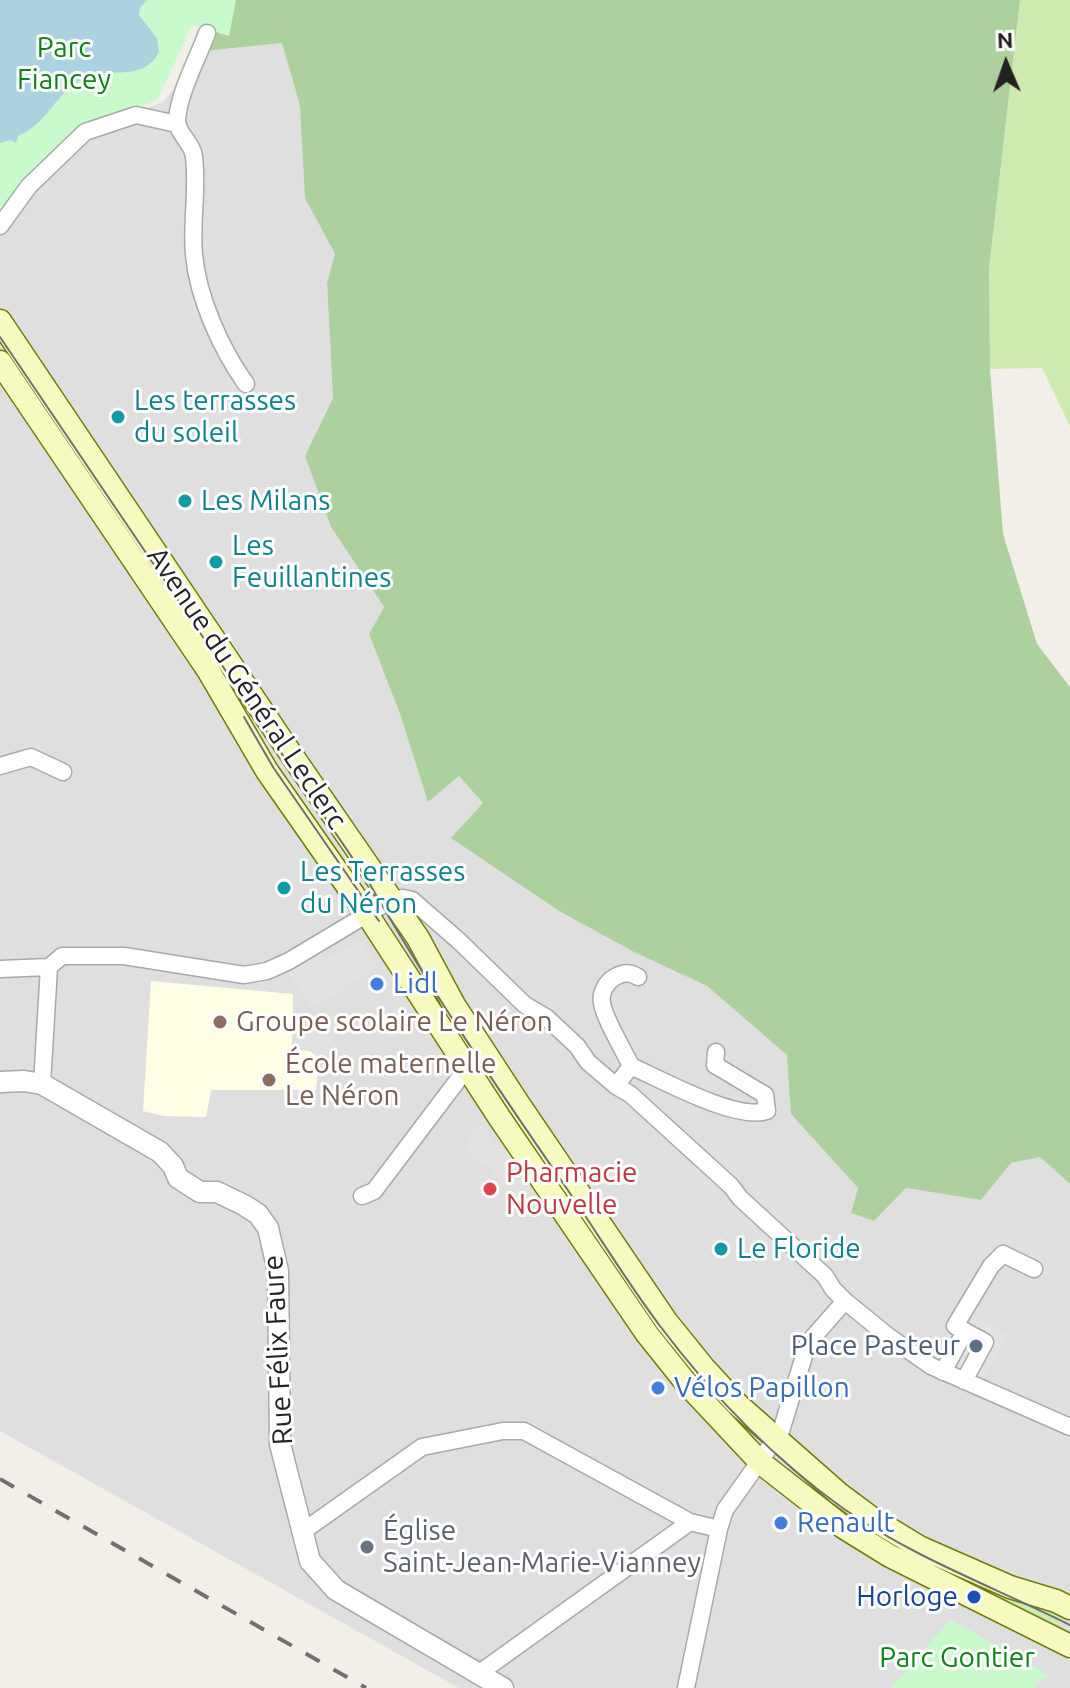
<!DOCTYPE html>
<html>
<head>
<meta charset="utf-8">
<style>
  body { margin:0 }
  #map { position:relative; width:1070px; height:1688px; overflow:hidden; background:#f2efe9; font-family:Ubuntu,sans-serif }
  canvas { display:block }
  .north { position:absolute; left:966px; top:24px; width:80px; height:80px; -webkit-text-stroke:6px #fff; paint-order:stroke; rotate:358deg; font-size:22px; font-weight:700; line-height:32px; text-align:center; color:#222 }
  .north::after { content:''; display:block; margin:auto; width:28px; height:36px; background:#222; clip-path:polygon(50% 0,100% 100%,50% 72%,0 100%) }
</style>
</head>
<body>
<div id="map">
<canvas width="1070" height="1688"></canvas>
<div class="north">N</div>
</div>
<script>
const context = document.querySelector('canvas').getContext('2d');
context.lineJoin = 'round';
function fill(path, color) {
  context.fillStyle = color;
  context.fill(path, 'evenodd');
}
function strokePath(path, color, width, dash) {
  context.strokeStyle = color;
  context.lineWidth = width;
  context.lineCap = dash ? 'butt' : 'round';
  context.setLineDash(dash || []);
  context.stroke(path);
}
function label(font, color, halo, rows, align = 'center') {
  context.font = font + ' Ubuntu,sans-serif';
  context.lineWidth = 6;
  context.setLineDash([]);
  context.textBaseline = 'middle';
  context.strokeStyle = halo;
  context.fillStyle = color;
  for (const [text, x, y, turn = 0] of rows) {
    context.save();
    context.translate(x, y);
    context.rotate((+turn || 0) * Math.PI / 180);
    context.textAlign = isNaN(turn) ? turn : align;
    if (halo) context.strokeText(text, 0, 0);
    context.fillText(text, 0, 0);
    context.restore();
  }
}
fill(new Path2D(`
  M282,43l18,63 6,92 29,56 -8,29 6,115 -28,58 26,71 53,80 -15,27 31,80 28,87 31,-25 24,27 -31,35 107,73 75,41 73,34 81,69 3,59 67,74 -7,25 23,8 32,-33 75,12 30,-37 29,-6 30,27v504h-611l-459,-257v-1206l85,-93 78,-30 42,-51z`), '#e0dfdf');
fill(new Path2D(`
  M151,981l142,13 -1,55 18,2 9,7 -3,32h-105l-5,27 -42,-1 -21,-5z`), '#ffffe5');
fill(new Path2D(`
  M1020,0h50v426l-28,-58 -52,1 -1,-100z
  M798,1463l63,52 204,95 -10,23 -121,-59 -148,-97z`), '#cdebb0');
fill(new Path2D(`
  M213,0h807l-31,269 1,100 13,165 34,110 33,43v497l-30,-27 -29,6 -30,37 -75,-12 -32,33 -23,-8 7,-25 -67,-74 -4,-59 -80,-69 -73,-34 -75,-41 -108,-73 32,-35 -24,-27 -31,26 -28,-88 -31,-80 15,-27 -53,-80 -26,-71 28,-58 -6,-115 8,-29 -30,-56 -5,-92 -18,-63 -77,8z`), '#add19e');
fill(new Path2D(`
  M0,0h236l-7,36 -37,-11 -35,76 -52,15 -31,15 -74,77z
  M950,1620l12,6 87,49 -16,13h-142z`), '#c8facc');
fill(new Path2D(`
  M360,939l17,28 -65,42 -25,-38 31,-20 7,9z
  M317,1015l22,35 -19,7 -9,-7 -13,-2 2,-30z
  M482,1124l12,21 10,1 28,41 -17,13 -25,-31 -15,-8 -8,-14 5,-14z
  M964,1309l45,27 -28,45 -41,-19 16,-26z`), '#e2e2e2');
fill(new Path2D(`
  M0,0h147l-7,8 -1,7 18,23 2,14c-17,32 -51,13 -77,27 -27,15 -35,45 -64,57l-2,7 -6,-3 -10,3z`), '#aad3df');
const minor = new Path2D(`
  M207,33c-10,27 -27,57 -30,86 -1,14 16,24 17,38 4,32 -3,67 0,98 4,43 27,94 52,129
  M0,226l29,-40 56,-54 51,-17 41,9
  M0,766l31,-9 32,15
  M0,969l49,-2
  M631,1066c31,14 105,55 136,45l-2,-16 -50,-30 1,-13
  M42,1084l7,-117 13,-11h62l120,19 23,-4 22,-10 102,-61 12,-2 9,2 47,41 66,64 22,13 30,28 11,16 28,24 14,8 101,92 9,12 85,78 8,13 12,12 43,35 43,30 139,61
  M616,1086l15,-20c-7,-15 -27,-48 -29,-63 -2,-10 4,-21 13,-26 9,-5 15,-5 23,0
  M362,1196l12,-5 93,-123
  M943,1372l22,-41
  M964,1381l21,-39 -30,-16 36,-60 12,-12 31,15
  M302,1532l120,-85 81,-16h21l166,91 29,7
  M478,1674l212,-152
  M686,1688l33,-159 6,-19 56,-79 27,-88 37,-42`);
const tertiary = new Path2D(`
  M0,1082l24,-1 18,3 118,68 13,14 5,12 22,14h17l27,13 14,9 10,14 10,43 2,173 30,117 26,29 167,98`);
const secondary = new Path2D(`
  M0,321l291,433 127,184 36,67 64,98 148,218 38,47 33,36 101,89 35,26 46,28 91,40 46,14 14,7
  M0,362l208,308 59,101 100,143 132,203 148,217 40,50 74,79 82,64 47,29 180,90`);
strokePath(minor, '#a9a9a9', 19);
strokePath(tertiary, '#a9a9a9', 23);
strokePath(secondary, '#707d05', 25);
strokePath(minor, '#fff', 16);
strokePath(tertiary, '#fff', 20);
strokePath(secondary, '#f7fabf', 22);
strokePath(new Path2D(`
  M0,337l368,544c60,105 128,205 197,305 32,46 61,95 95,140 52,69 114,133 184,183 70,49 150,78 226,116
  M244,717l29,50 106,154`), '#707070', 2);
strokePath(new Path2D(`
  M0,1479l366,209`), '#707070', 4, [16, 16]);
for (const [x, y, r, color] of [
  [118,417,8,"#0f9aa8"],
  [185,501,8,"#0f9aa8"],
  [216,562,8,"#0f9aa8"],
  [284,888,8,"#0f9aa8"],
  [377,984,8,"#3f7fe0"],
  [220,1022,8,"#8d6e63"],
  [269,1080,8,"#8d6e63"],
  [490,1189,8,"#e0444e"],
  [721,1249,8,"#0f9aa8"],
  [976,1346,8,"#5c6f8a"],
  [658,1388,8,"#3f7fe0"],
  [781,1523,8,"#3f7fe0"],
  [367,1547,8,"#6b7280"],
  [974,1597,8,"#1a4fb4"]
]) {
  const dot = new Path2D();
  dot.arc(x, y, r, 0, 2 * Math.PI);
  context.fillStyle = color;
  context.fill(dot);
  strokePath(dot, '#fff', 3);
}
label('28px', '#0c8416', '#fff', [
  ["Parc",64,48],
  ["Fiancey",64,80],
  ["Parc Gontier",957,1658]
]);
label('28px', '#0d838f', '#fff', [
  ["Les terrasses",134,401],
  ["du soleil",134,433],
  ["Les Milans",201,501],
  ["Les",232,546],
  ["Feuillantines",232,578],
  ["Les Terrasses",300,872],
  ["du Néron",300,904],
  ["Le Floride",737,1249]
], 'left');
label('28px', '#222', '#fff', [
  ["Avenue du Général Leclerc",247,688,56],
  ["Rue Félix Faure",278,1350,-93]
]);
label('28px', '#366cbe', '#fff', [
  ["Lidl",393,984],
  ["Vélos Papillon",674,1388],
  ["Renault",797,1523]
], 'left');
label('28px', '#785e54', '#fff', [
  ["Groupe scolaire Le Néron",236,1022],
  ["École maternelle",285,1064],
  ["Le Néron",285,1096]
], 'left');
label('28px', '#be3a42', '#fff', [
  ["Pharmacie",506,1173],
  ["Nouvelle",506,1205]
], 'left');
label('28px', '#4e5e75', '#fff', [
  ["Place Pasteur",960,1346]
], 'right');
label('28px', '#5b616d', '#fff', [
  ["Église",383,1531],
  ["Saint-Jean-Marie-Vianney",383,1563]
], 'left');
label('28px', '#164399', '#fff', [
  ["Horloge",958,1597]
], 'right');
</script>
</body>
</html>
